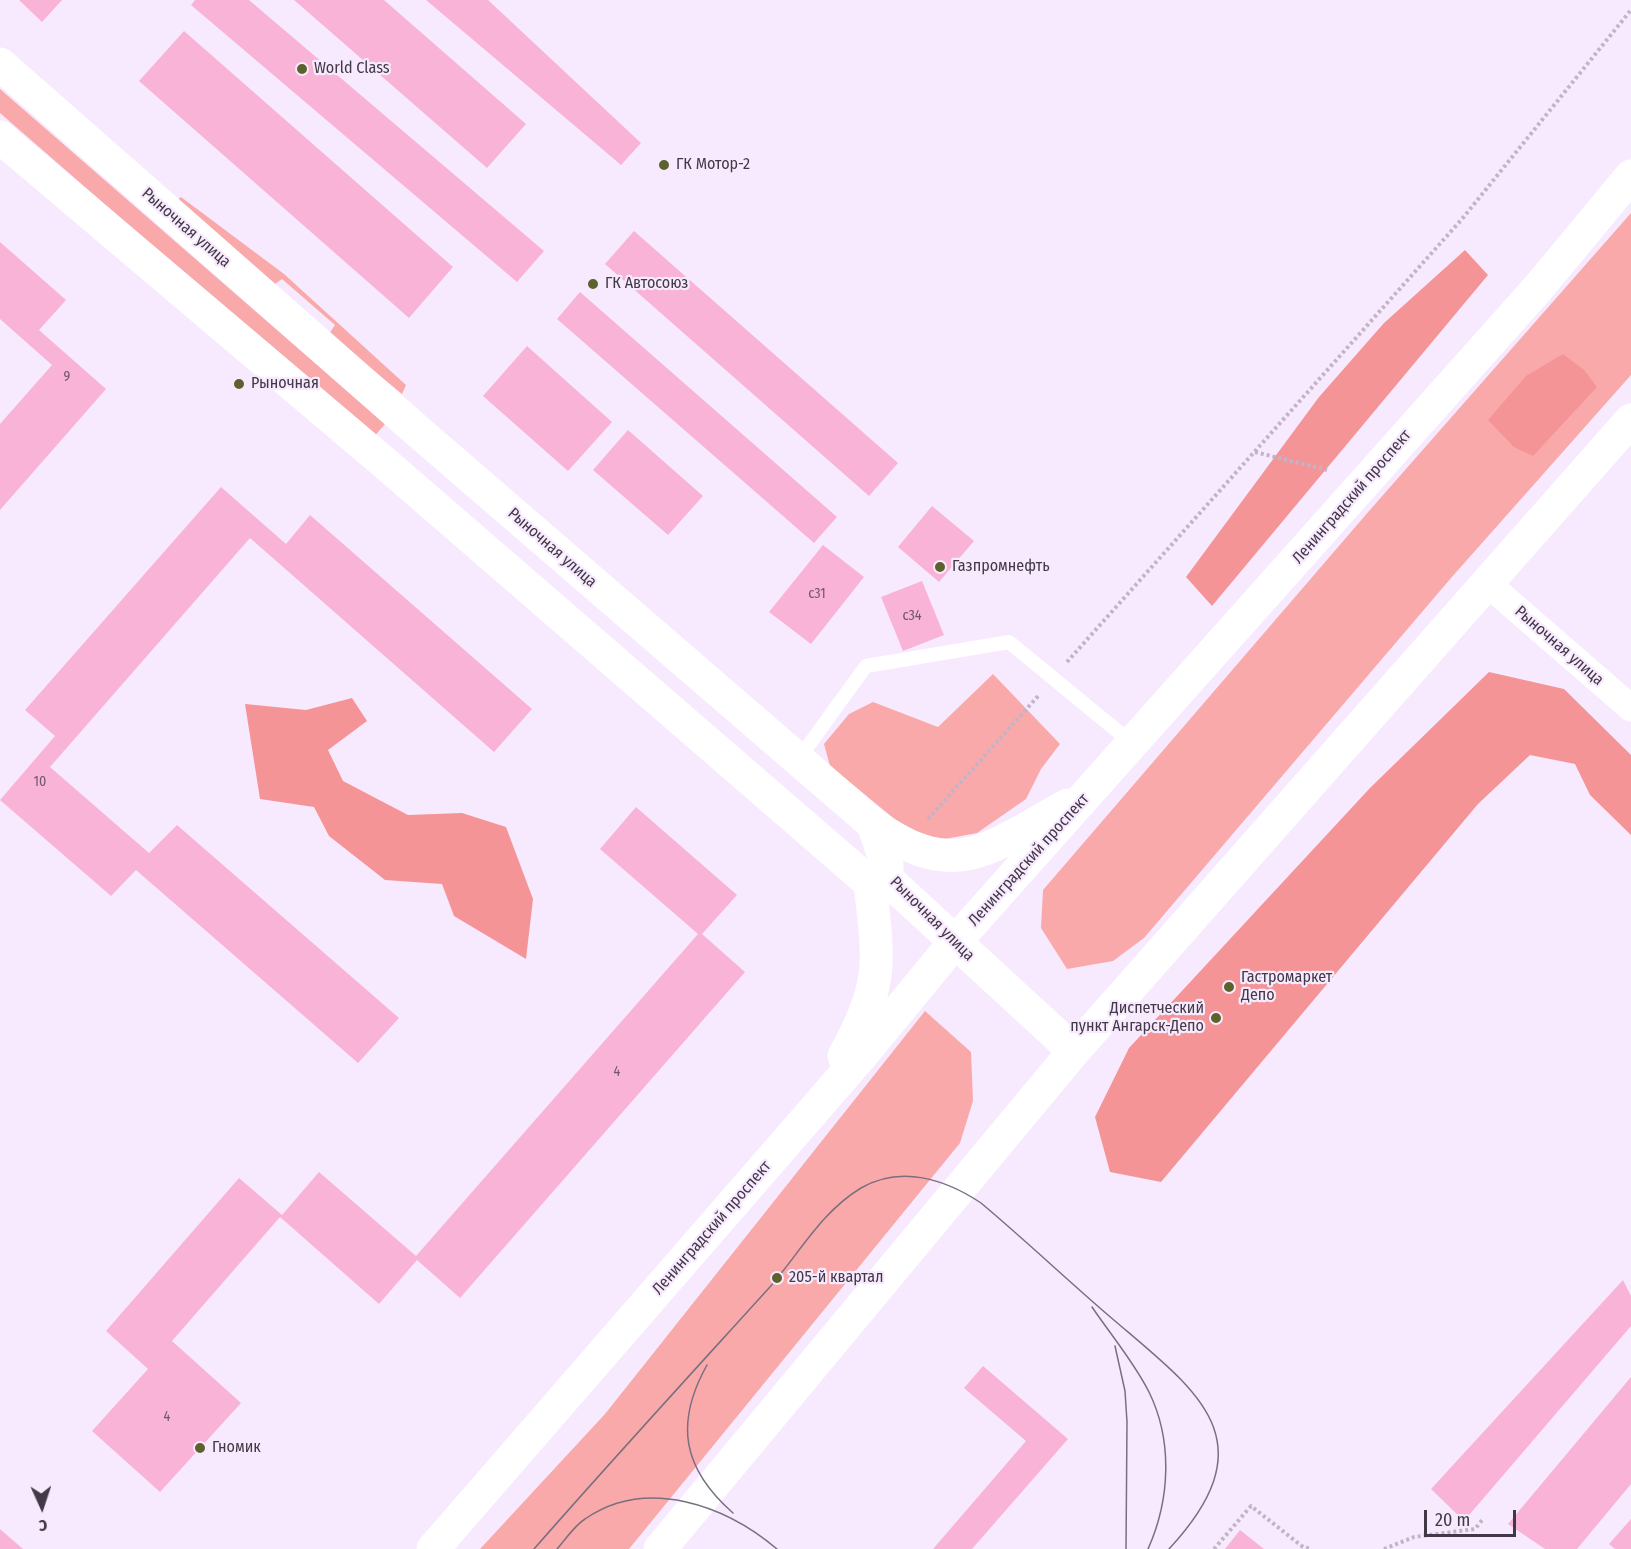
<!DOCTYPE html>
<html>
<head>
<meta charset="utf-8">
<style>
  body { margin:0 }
  #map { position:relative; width:1631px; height:1549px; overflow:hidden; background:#f8eafe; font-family:"Fira Sans Condensed",sans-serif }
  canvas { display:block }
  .north { position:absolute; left:12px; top:1477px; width:60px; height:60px; -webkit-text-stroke:4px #f8eafe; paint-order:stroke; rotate:177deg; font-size:16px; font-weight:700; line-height:24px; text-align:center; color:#423946 }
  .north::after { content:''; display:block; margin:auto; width:21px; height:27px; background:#423946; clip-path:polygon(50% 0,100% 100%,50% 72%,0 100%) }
  .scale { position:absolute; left:1424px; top:1510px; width:92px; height:27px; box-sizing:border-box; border:3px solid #423946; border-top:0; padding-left:8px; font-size:18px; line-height:21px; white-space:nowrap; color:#423946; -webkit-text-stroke:4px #f8eafe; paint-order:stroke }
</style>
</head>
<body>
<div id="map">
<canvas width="1631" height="1549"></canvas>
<div class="north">С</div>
<div class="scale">20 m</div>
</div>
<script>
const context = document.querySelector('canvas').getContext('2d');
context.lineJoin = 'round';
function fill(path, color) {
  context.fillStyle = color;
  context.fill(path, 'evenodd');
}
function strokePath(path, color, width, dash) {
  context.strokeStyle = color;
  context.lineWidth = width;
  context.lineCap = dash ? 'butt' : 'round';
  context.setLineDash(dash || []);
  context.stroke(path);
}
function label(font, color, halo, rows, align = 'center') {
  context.font = font + ' "Fira Sans Condensed",sans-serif';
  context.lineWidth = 4.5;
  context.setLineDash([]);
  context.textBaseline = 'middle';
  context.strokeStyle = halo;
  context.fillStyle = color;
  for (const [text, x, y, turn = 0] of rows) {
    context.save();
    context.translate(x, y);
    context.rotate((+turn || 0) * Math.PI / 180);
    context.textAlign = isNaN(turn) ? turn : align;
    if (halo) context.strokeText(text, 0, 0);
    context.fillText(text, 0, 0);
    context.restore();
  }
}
fill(new Path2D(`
  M0,89l385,335 -12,14 -373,-325z
  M181,197l103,77 122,111 -4,9 -73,-60 6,-9 -53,-46 -10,7 -99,-83z
  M1631,213v162l-180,203 -307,360 -31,23 -46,8 -26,-41 2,-38 326,-379z
  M993,674l67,70 -19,25 -15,30 -49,34 -43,8 -37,-20 -67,-55 -6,-22 25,-30 24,-12 65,25z
  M925,1011l46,41 2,49 -13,42 -331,406h-149l125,-135z`), '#f9a9aa');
fill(new Path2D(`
  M1465,250l23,25 -276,331 -26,-29 133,-180 65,-74z
  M1563,354l21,16 13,17 -64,69 -19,-9 -26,-27 38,-44z
  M1489,672l75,17 67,66v80l-41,-40 -15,-31 -45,-9 -52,49 -317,378 -51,-10 -15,-55 34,-69 241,-260z
  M352,698l15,23 -39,29 15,31 65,34 54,-2 44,14 27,72 -7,60 -72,-43 -12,-32 -57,-4 -56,-44 -15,-29 -54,-8 -15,-95 61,6z`), '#f59497');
fill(new Path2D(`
  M19,0h43l-20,22z
  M195,0h54l295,251 -27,31 -326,-277z
  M294,0h90l142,124 -39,44z
  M426,0h62l153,143 -20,22z
  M184,31l269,236 -44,51 -270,-237z
  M634,231l264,232 -29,33 -264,-232z
  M0,242l66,58 -27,30 67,59 -106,121v-86l52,-59 -52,-46z
  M580,292l257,225 -23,26 -257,-224z
  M527,346l85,76 -44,49 -85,-75z
  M628,430l75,66 -35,39 -75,-65z
  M221,487l65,57 24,-29 222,194 -38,43 -244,-214 -200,229 99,86 28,-28 222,193 -41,45 -222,-193 -25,26 -111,-96 55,-64 -30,-26z
  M932,506l42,35 -35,41 -41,-35z
  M823,545l41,32 -53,67 -42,-32z
  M922,581l22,54 -41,16 -22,-54z
  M636,807l101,88 -35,39 43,38 -285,326 -43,-38 -38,44 -99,-87 -108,124 69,62 -81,89 -68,-61 56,-62 -42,-38 133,-153 43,37 37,-43 97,84 282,-322 -98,-85z
  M1623,1280l8,16v30l-167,195 -33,-32z
  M983,1366l85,73 -96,110h-39l93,-108 -62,-53z
  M1631,1377v107l-54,65h-32l-37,-25z
  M1631,1519v30h-16l-6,-5z
  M0,1529l23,20h-23z
  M1240,1530l24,19h-39z`), '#f9b3d7');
strokePath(new Path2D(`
  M1255,452l72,18
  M1067,662l395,-443 169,-209
  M928,819l111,-124
  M1214,1549l37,-43 52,41 8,2
  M1384,1549l30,-12 61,-8 8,-10`), '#c1b4c6', 4, [3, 3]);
strokePath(new Path2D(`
  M798,760l68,-94 143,-24 123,101`), '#fff', 14);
strokePath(new Path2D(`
  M1488,584l143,124`), '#fff', 27);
strokePath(new Path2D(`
  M0,64l421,370 452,390c83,60 117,23 195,-19
  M0,137l387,328 483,418
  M873,824l14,41v14l187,172
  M844,1056c40,-73 35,-93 26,-173
  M433,1549l428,-493 93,-113 585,-656 92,-111
  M660,1549l414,-498 557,-631`), '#fff', 33);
strokePath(new Path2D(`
  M1092,1307c19,28 42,55 57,85 24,49 21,108 -1,157
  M1115,1346l10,45 2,31 -1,127
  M707,1365c-33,59 -24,104 26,148
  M534,1549c77,-88 156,-174 235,-261 30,-34 52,-76 92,-100 40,-23 84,-9 120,15 43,36 84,75 127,112 87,75 164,123 61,234
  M557,1549c9,-10 17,-23 28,-30 62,-43 141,-13 192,30`), '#7a6f7f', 1.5);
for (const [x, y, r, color] of [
  [302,69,6,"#5d612e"],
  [664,165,6,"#5d612e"],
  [593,284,6,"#5d612e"],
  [239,384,6,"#5d612e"],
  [940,567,6,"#5d612e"],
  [1229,987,6,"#5d612e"],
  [1216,1018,6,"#5d612e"],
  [777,1278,6,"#5d612e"],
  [200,1448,6,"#5d612e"]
]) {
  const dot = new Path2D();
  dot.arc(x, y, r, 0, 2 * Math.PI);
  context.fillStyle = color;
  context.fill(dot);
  strokePath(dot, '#f8eafe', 2);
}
label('14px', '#70586a', null, [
  ["9",67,377],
  ["с31",817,594],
  ["с34",912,616],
  ["10",40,782],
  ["4",617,1072],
  ["4",167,1417]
]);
label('16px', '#423946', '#f8eafe', [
  ["World Class",314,69],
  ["ГК Мотор-2",676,165],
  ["ГК Автосоюз",605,284],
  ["Рыночная",251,384],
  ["Газпромнефть",952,567],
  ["Гастромаркет",1241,978],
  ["Депо",1241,996],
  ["Диспетческий",1204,1009,"right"],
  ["пункт Ангарск-Депо",1204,1027,"right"],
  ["205-й квартал",789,1278],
  ["Гномик",212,1448]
], 'left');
label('16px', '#423946', '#f8eafe', [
  ["Рыночная улица",186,228,41],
  ["Ленинградский проспект",1352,497,-49],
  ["Рыночная улица",552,548,41],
  ["Рыночная улица",1559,646,41],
  ["Ленинградский проспект",1029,860,-48],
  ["Рыночная улица",932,919,45],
  ["Ленинградский проспект",712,1228,-49]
]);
</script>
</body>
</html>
